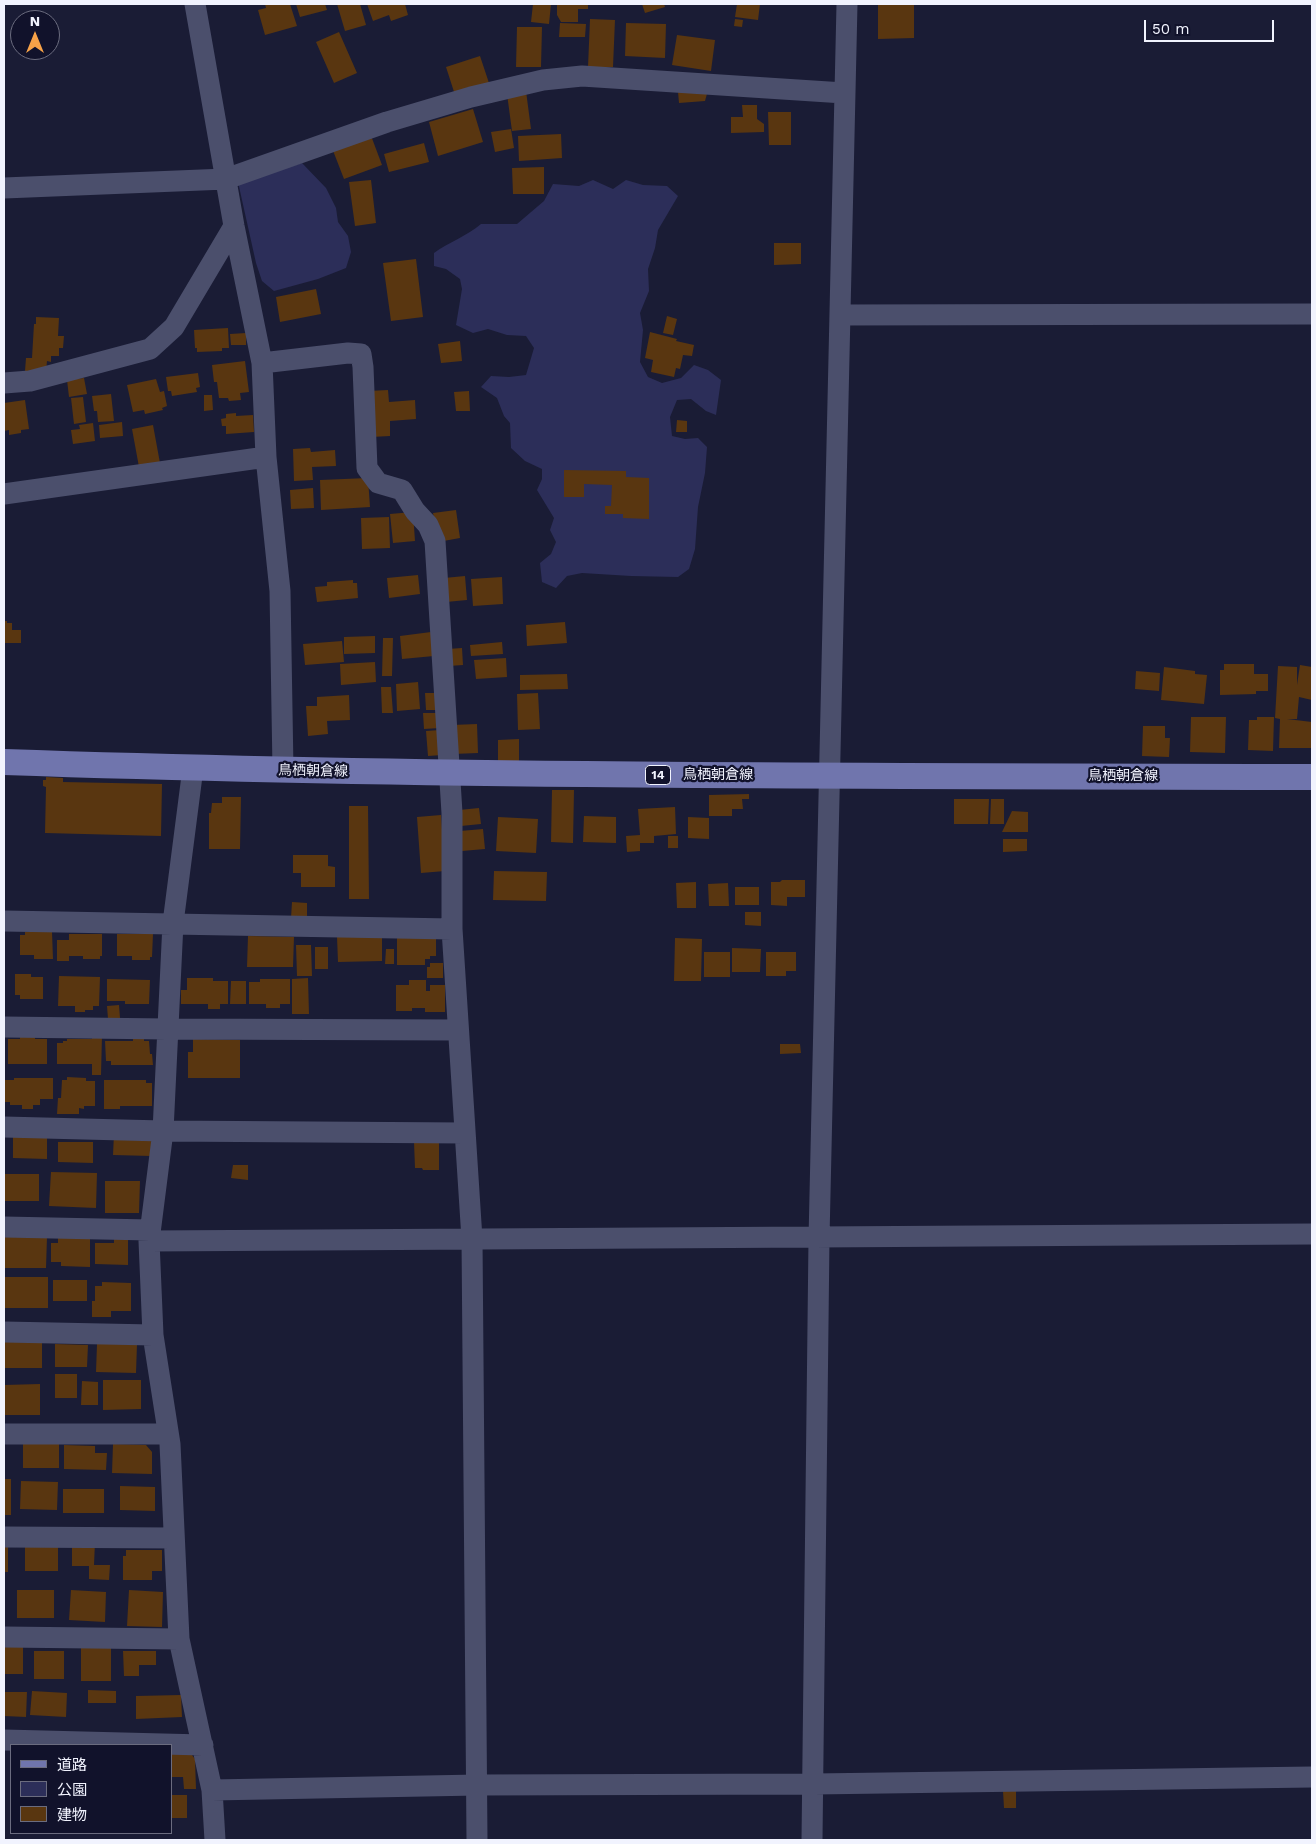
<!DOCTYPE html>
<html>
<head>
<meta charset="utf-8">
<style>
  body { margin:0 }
  #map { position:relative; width:1316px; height:1844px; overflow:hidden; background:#1a1c35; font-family:"Work Sans","Noto Sans JP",sans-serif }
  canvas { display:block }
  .frame { position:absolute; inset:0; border:5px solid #f1f3fe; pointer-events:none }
  .legend { position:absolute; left:10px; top:1744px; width:162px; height:90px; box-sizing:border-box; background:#11122b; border:1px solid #6b6c7f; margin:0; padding:6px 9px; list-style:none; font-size:15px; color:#f1f3fe }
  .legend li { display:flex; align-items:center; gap:10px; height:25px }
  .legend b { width:25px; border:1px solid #6b6c7f }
  .north { position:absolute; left:10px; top:10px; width:50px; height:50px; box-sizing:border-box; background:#11122b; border:1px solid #6b6c7f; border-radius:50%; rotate:0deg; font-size:14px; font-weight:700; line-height:20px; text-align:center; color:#f1f3fe }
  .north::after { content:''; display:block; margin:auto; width:18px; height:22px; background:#f7a248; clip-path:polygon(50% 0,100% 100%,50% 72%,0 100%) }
  .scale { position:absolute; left:1144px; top:20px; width:130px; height:22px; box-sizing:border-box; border:2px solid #f1f3fe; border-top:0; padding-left:6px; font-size:15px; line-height:18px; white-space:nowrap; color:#f1f3fe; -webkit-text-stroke:4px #11122b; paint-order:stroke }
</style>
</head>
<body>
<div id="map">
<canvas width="1316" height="1844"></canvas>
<div class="frame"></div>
<ul class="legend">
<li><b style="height:6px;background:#7075ad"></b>道路</li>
<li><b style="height:14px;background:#2c2e59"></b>公園</li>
<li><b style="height:14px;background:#593610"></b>建物</li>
</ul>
<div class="north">N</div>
<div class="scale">50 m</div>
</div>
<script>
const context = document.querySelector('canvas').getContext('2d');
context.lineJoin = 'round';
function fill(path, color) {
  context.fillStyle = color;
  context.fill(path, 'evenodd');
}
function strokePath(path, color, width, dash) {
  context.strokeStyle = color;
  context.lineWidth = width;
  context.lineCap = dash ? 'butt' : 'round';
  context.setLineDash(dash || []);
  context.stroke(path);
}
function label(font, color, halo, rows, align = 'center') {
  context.font = font + ' "Work Sans","Noto Sans JP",sans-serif';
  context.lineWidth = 4.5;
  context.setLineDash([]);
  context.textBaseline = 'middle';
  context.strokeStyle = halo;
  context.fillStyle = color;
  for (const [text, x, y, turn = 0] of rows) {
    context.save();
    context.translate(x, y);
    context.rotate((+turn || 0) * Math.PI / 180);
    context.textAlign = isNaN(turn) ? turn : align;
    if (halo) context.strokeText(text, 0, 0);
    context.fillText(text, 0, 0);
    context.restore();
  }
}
fill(new Path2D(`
  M302,163l24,25 10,20 2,14 10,14 3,16 -5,16 -28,11 -44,12 -12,-10 -6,-18 -18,-81z
  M593,180l20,9 13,-9 17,5 24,1 11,10 -20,34 -3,18 -7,21 1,22 -9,22 3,17 -3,32 8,15 14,6 19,-5 13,-13 14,5 13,10 -5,35 -10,-4 -15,-12 -14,1 -7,17 2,19 13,3 13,-1 9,9 -2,26 -7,34 -3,42 -6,20 -11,8 -47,-1 -49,-3 -15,3 -11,12 -14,-6 -2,-19 11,-9 5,-12 -6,-12 4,-12 -17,-28 5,-11v-10l-17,-8 -14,-13 -1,-25 -6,-7 -7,-18 -16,-11 10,-11 18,1 17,-2 8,-27 -8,-12 -19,-1 -19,-6 -15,4 -17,-8 6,-36 -2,-10 -14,-10 -12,-3v-13c15,-11 33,-17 47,-29h36l27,-23 9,-17 26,2z`), '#2c2e59');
fill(new Path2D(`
  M265,4h25l7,22 -32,9 -7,-25 8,-2z
  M296,4h29l2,6 -27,7z
  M337,4h23l6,21 -21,6z
  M367,4h38l3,11 -17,6 -2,-6 -16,6z
  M533,4h18l-2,20 -18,-2z
  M557,4h31v5h-10v13h-17l-4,-7z
  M642,4h22l1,3 -20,6z
  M737,4h23l-2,16 -23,-3z
  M878,5h36v33l-36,1z
  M590,19l25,1 -2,47h-25z
  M735,19l8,1 -1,7 -8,-1z
  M560,23l26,1 -1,13h-26z
  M626,23l40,1 -1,34 -40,-2z
  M517,27h25l-1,40h-25z
  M339,32l18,41 -23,10 -18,-41z
  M677,35l38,5 -4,31 -39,-6z
  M480,56l10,30 -34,12 -10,-31z
  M708,90l-3,11 -26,2 -1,-11z
  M526,91l5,38 -19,2 -5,-37z
  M742,105h15v14l7,5v8l-33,1v-16h12z
  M473,109l10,33 -45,14 -9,-34z
  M768,112h23v33h-22z
  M511,129l3,19 -19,4 -4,-20z
  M370,133l12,32 -38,14 -12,-31z
  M561,134l1,24 -43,3 -1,-25z
  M424,143l5,19 -40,10 -5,-18z
  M544,167v27h-31l-1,-26z
  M371,180l5,43 -21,3 -6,-44z
  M774,243h27v21l-27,1z
  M416,259l7,58 -32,4 -8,-58z
  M316,289l5,25 -41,8 -4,-25z
  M667,316l10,3 -4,16 -10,-2z
  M36,317l23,1 -1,18h6l-1,12h-4v8h-8v6l-4,-1 -1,11 -21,-1 1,-13h6l2,-34h2z
  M228,328l1,20h-7v3l-25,1v-4h-2l-1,-18z
  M650,332l27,7 -1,2 18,4 -2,11 -9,-1 -3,14 -4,-1 -2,9 -23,-5 2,-12 -8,-2z
  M246,333v12h-15l-1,-11z
  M460,341l2,20 -21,2 -3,-19z
  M245,361l4,31 -9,1 1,7 -12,1 -1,-3h-9l-2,-16h-3l-2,-17z
  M198,373l2,14 -4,1 1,4 -25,4 -1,-5h-3l-2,-14z
  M84,378l3,16 -18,3 -2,-17z
  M156,379l4,13 4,-1 3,15 -5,2 1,2 -18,4 -1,-4 -11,2 -6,-27z
  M388,390l1,12 26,-2 1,19 -26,2v15l-19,1 -3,-46z
  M469,391l1,20h-14l-2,-19z
  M111,394l3,27 -16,1 -1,-11h-3l-2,-15z
  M204,395h8l1,15 -9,1z
  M83,397l3,25 -12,2 -3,-26z
  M25,400l4,29 -8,1v3l-12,2v-5l-5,1v-28z
  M236,413v3l17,-1 1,17 -28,2v-8h-4l-1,-7 5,-1v-4z
  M677,420l10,1v11h-11z
  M122,422l1,14 -23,2 -1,-13z
  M93,423l2,18 -22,3 -2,-14 9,-1 -1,-4z
  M153,425l7,38 -21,4 -7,-38z
  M310,448l1,4 24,-2 1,16 -24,1 1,13 -19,1 -1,-32z
  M564,470l62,1v6l23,1v41l-26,-1v-4h-18v-8h6l1,-21 -28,-1v13h-20z
  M368,478l2,29 -49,3 -1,-30z
  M313,488l1,20 -23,1 -1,-19z
  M456,510l4,28 -22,4 -5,-29z
  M413,512l2,29 -22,2 -3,-29z
  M389,517l1,31 -28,1 -1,-31z
  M418,575l2,19 -31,4 -2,-20z
  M465,576l2,24 -21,2 -2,-24z
  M502,577l1,27 -30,2 -2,-27z
  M353,580v3h4l1,15 -41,4 -2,-15 12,-1v-4z
  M4,621h3v2h5v7h9v13h-17z
  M565,622l2,21 -40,3 -1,-21z
  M431,632l3,24 -32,3 -2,-23z
  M375,636v17l-31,1v-17z
  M383,638h10l-1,38h-10z
  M342,641l2,21 -39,3 -2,-21z
  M502,642l1,12 -32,2 -1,-11z
  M462,648l1,17 -14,1 -1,-17z
  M506,658l1,19 -31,2 -2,-19z
  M375,662l1,20 -35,3 -1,-21z
  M1224,664h30v10h14v17h-12v3l-36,1v-25h4z
  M1300,665l12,2v33l-13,-3 -2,22h-10l25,3v26h-33l1,-29 -5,-1 3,-52 19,1v18z
  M1164,667l31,4v3l12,1 -3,29 -43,-4z
  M1136,671l24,2 -1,18 -24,-2z
  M567,674l1,15 -48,1v-15z
  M418,682l2,27 -23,2 -1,-27z
  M381,687h10l2,26h-11z
  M425,693h14v17h-13z
  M538,693l2,36 -22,1 -1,-36z
  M349,695l1,25 -23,1 1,13 -20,2 -2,-30h11v-9z
  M423,713h16l1,15 -16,1z
  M1191,717h35l-1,36 -35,-1z
  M1257,717h17l-1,34 -25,-1 1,-30h8z
  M477,724l1,29 -25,1 -1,-29z
  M1143,726h22v12h5l-1,19 -27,-1z
  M440,730l2,25 -14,1 -2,-25z
  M519,739v27h-21v-26z
  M46,777l17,1v4l99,2 -1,52 -116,-3 1,-46 -3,-1v-6h3z
  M552,790h22l-1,53 -22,-1z
  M749,794v5h-7l1,10h-11v7h-23v-21z
  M222,797h19l-1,52h-31v-36h2l1,-10h10z
  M954,799h35l-1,25h-34z
  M991,799h13v25h-14z
  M349,806h19l1,93h-20z
  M675,807l1,27 -22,2v7h-14v8l-13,1 -1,-16 14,-1 -2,-26z
  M479,808l2,16 -20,2 -2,-16z
  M1012,811l16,1v20h-26z
  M441,815l4,56 -24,2 -4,-56z
  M584,816l32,1v26l-33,-1z
  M498,817l40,2 -2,34 -40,-2z
  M688,817l21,1v21l-21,-1z
  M483,829l2,20 -23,2 -2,-20z
  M668,836h10v12h-10z
  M1003,839h24v12l-24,1z
  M293,855h35v11l7,1v20h-34v-14h-8z
  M494,871l53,1 -1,29 -53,-1z
  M782,880h23v17h-18v9l-16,-1v-23h9z
  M696,882v26h-19l-1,-25z
  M728,883l1,23h-20l-1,-22z
  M735,887h24v18h-24z
  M292,902l15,1v16l-16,-1z
  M745,912h16v14l-16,-1z
  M25,932h27l1,27h-19v-4h-14v-20h5z
  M69,934h33v22h-2v3h-17v-3h-14v5h-12v-21h12z
  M117,934h36l-1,23h-2v3h-18v-4h-15z
  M382,935v26l-44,1 -1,-25z
  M248,936l46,1 -1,30h-46z
  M397,936h39v20h-6v3h-5v6h-28z
  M675,938l27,1 -1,42h-27z
  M296,945h15l1,31h-15z
  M315,947h13v22h-13z
  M732,948l29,1 -1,23h-28z
  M386,949h8v15h-9z
  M704,952h26v25h-26z
  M766,952h30v19h-10v5h-20z
  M430,963h13v15h-16v-11h3z
  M15,974h16v3h12v22h-23v-4h-5z
  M59,976l41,1 -1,29h-6v4h-8v2h-10v-6h-17z
  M187,978h26v3h15v23h-8v5h-12v-5h-27v-14h6z
  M308,978l1,36h-17v-35z
  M107,979l43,1 -1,24h-24v-3h-18z
  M260,979h30v25h-10v4h-14v-4h-17v-22h11z
  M409,980h17v11h4v-6h15v27h-20v-4h-13v3h-16v-26h13z
  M231,981h15v23h-16z
  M119,1005l1,13 -12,1 -1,-13z
  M20,1034h15v5h12v25h-39v-25h12z
  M92,1036h10l-1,39h-9v-11h-35v-21h6v-2h4v-2h25z
  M133,1038h11v3h5l1,13h2l1,11h-42v-4h-5l-1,-20h28z
  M193,1039l47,1v38h-52v-26h5z
  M780,1044h20l1,9 -21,1z
  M67,1077l19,1v3h9v25h-11v3l-5,-1v6h-22l1,-16h3l1,-18h5z
  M14,1078h39v21h-13v6h-7v4h-11v-4h-12v-3h-5v-22h9z
  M104,1080h42v3h6v23h-32v3h-16z
  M114,1133l38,2 -1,21 -38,-1z
  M13,1135l34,1v23l-34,-1z
  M439,1141v29h-16l-1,-2h-7l-1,-26z
  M58,1142h35v21l-35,-1z
  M233,1165h15v15l-17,-2z
  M51,1172l46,1 -1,35 -47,-2z
  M4,1174h35v27h-35z
  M105,1181h35l-1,32h-34z
  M4,1236l43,1 -1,31h-42z
  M58,1237l32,1v29l-29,-1v-4h-10v-19h7z
  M114,1239h14v26l-33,-1v-21h19z
  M5,1277h43v31h-43z
  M53,1280h34v21h-34z
  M102,1282l29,1v28h-20v6h-19v-16h3v-15h7z
  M4,1342h38v26h-38z
  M55,1344l33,1 -1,22h-32z
  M97,1344h40l-1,29 -40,-1z
  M55,1374h22v24h-22z
  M103,1380h38v29l-38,1z
  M82,1381l16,1v23h-17z
  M40,1384v31h-36v-30z
  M59,1442v26h-36v-25z
  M113,1444l33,1 6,7v22l-40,-1z
  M64,1445l31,1v7h12l-1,17 -42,-1z
  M4,1479h7v36h-7z
  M21,1481l37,1 -1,28 -37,-1z
  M120,1486l35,1v24l-35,-1z
  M63,1489h41v24h-41z
  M4,1541h4v31h-4z
  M72,1541l23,1 -1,23h16l-1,15 -20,-1v-13h-17z
  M25,1543h33v28h-33z
  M126,1550h36v21h-10v9h-29v-24h3z
  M17,1590h37v28h-37z
  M71,1590l35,2 -1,30 -36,-2z
  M129,1590l34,2 -1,35 -35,-1z
  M4,1646h19v28h-19z
  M81,1646h30v35h-30z
  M34,1651h30v28h-30z
  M123,1651h33v14h-17v11h-15z
  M88,1690l28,1v12h-28z
  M32,1691l35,2 -1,24 -36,-2z
  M4,1692h23l-1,25 -22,-1z
  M181,1695l1,22 -46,2v-23z
  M189,1751l6,8 1,30h-12l-1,-12h-12v-25z
  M1003,1791h13v17h-12z
  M171,1795h16v23h-16z`), '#593610');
strokePath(new Path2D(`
  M195,4l39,222 28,137 4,94 14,134 3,179
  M4,188l222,-9 161,-57 84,-25 72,-17 39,-4 262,17
  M841,315l471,-1
  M262,363l86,-10 13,1 2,13 4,101 11,15 24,7 13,21 13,14 7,16 17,272v116l20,310 5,601
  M4,383l26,-2 120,-32 24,-22 60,-101
  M4,494l262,-37
  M193,768l-20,155 -10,208 -14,110 4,94 17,109 9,195 33,151 3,50
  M4,921l448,8
  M4,1027l163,2 291,1
  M4,1127l159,4 302,2
  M4,1227l146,3
  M149,1241l1163,-7
  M4,1332l149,3
  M4,1434h164
  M4,1537l169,1
  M4,1637l175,2
  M4,1740l199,5
  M212,1790l266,-5 336,-1 498,-7
  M812,1840l7,-602 28,-1234`), '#4b4f6c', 21);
strokePath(new Path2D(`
  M4,762c436,15 872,14 1308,15`), '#7075ad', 26);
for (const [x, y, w] of [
  [658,775,25]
]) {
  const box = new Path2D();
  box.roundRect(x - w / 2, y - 9.5, w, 19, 4);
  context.fillStyle = '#11122b';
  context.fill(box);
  strokePath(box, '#f1f3fe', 1);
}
label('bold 12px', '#f1f3fe', null, [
  ["14",658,775]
]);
label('14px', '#f1f3fe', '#11122b', [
  ["鳥栖朝倉線",313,771,1],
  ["鳥栖朝倉線",718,775],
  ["鳥栖朝倉線",1123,776]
]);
</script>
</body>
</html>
